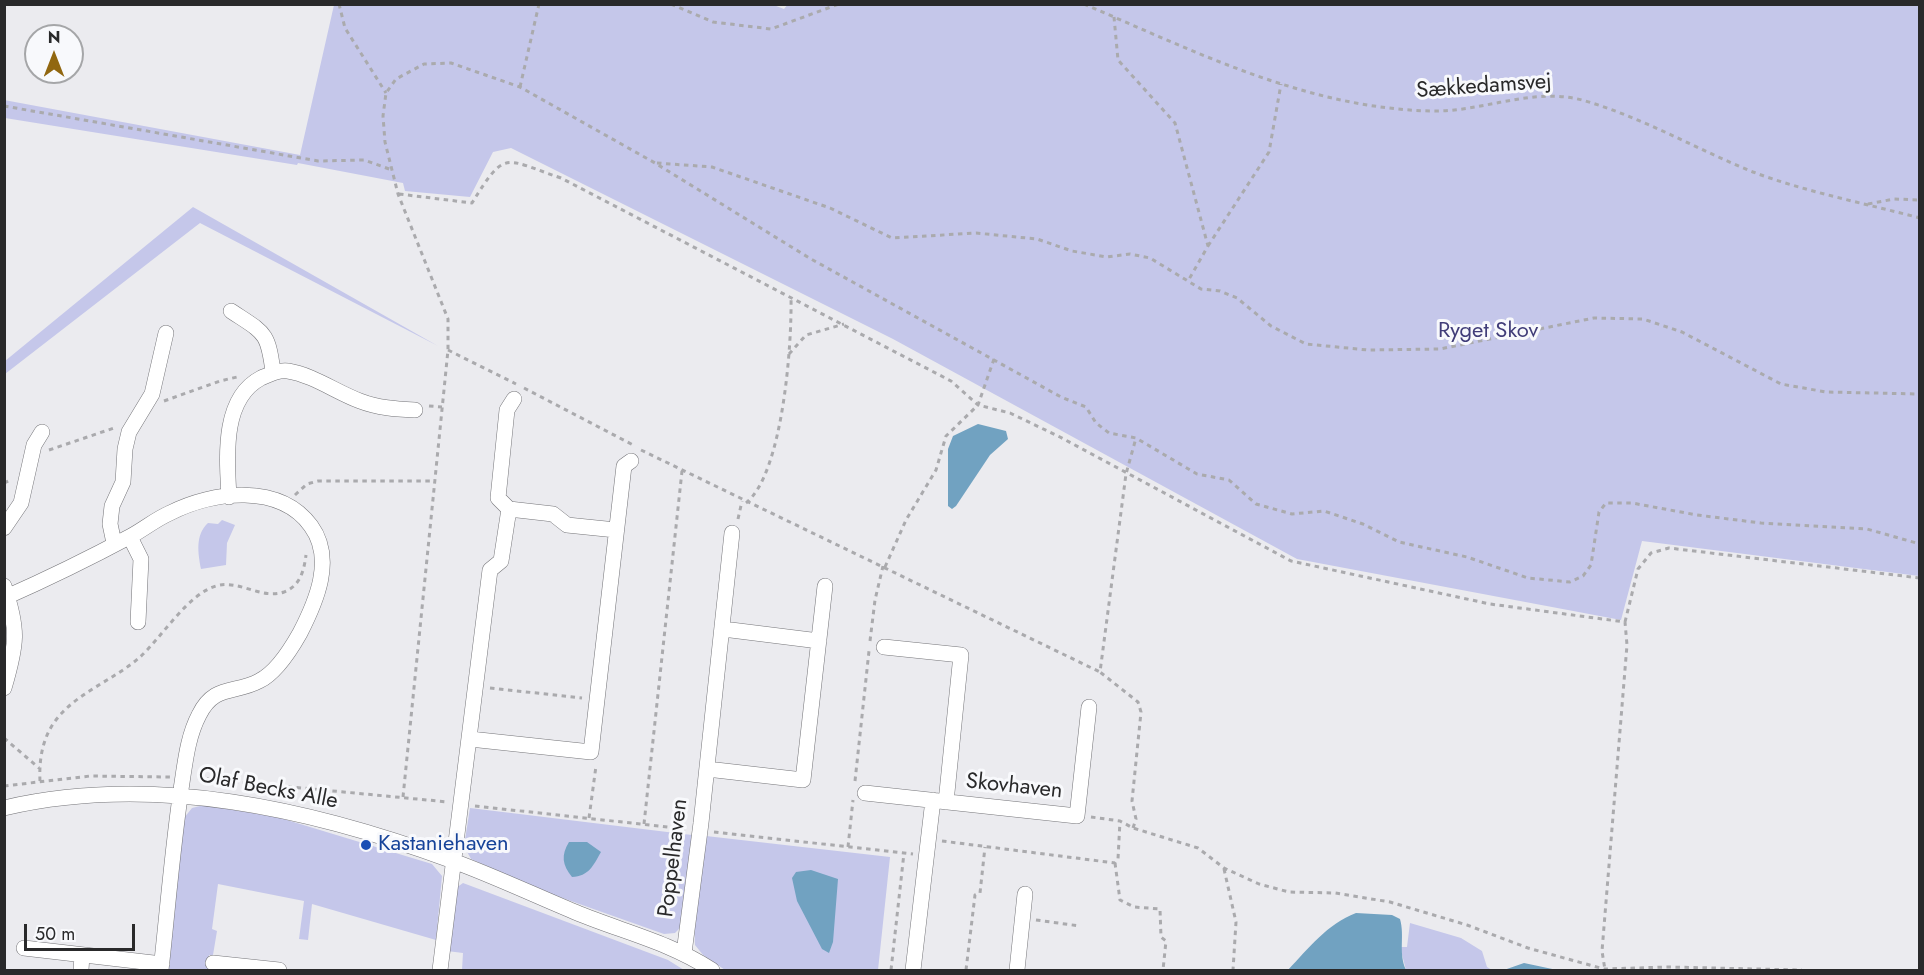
<!DOCTYPE html>
<html>
<head>
<meta charset="utf-8">
<style>
  body { margin:0 }
  #map { position:relative; width:1924px; height:975px; overflow:hidden; background:#ebebef; font-family:Jost,sans-serif }
  canvas { display:block }
  .frame { position:absolute; inset:0; border:6px solid #29292a; pointer-events:none }
  .north { position:absolute; left:24px; top:24px; width:60px; height:60px; box-sizing:border-box; background:#f8f9fc; border:2px solid #a5a6a8; border-radius:50%; rotate:0deg; font-size:16px; font-weight:700; line-height:24px; text-align:center; color:#29292a }
  .north::after { content:''; display:block; margin:auto; width:21px; height:27px; background:#916710; clip-path:polygon(50% 0,100% 100%,50% 72%,0 100%) }
  .scale { position:absolute; left:24px; top:924px; width:111px; height:27px; box-sizing:border-box; border:3px solid #29292a; border-top:0; padding-left:8px; font-size:18px; line-height:21px; white-space:nowrap; color:#29292a; -webkit-text-stroke:4px #f8f9fc; paint-order:stroke }
</style>
</head>
<body>
<div id="map">
<canvas width="1924" height="975"></canvas>
<div class="frame"></div>
<div class="north">N</div>
<div class="scale">50 m</div>
</div>
<script>
const context = document.querySelector('canvas').getContext('2d');
context.lineJoin = 'round';
function fill(path, color) {
  context.fillStyle = color;
  context.fill(path, 'evenodd');
}
function strokePath(path, color, width, dash) {
  context.strokeStyle = color;
  context.lineWidth = width;
  context.lineCap = dash ? 'butt' : 'round';
  context.setLineDash(dash || []);
  context.stroke(path);
}
function label(font, color, halo, rows, align = 'center') {
  context.font = font + ' Jost,sans-serif';
  context.lineWidth = 6;
  context.setLineDash([]);
  context.textBaseline = 'middle';
  context.strokeStyle = halo;
  context.fillStyle = color;
  for (const [text, x, y, turn = 0] of rows) {
    context.save();
    context.translate(x, y);
    context.rotate((+turn || 0) * Math.PI / 180);
    context.textAlign = isNaN(turn) ? turn : align;
    if (halo) context.strokeText(text, 0, 0);
    context.fillText(text, 0, 0);
    context.restore();
  }
}
fill(new Path2D(`
  M771,4l13,5 4,-5 1131,1v571l-277,-35 -21,79 -324,-61 -404,-220 -382,-191 -18,4 -23,45 -65,-6 -2,-8 -105,-20 -1,2 -292,-47 -1,-18 296,55 34,-150z
  M193,207l245,139 -238,-123 -195,151v-13z
  M222,520l13,5 -8,18 -1,22 -25,4c-3,-16 -6,-34 7,-46l10,1z
  M204,805l73,12 155,47 10,12 -6,64 -124,-36 -4,36 -9,-1 5,-38 -86,-17 -6,45 5,2 -4,24h-4l-1,15h-41l17,-152 8,-10z
  M470,808l222,27 -9,90 -8,8 -11,1 -127,-45 -66,-30 -7,-13z
  M706,836l184,21 -12,113h-153l-22,-15 -8,-10 -1,-26z
  M463,883l205,77 16,10h-222l1,-17 -16,-2 9,-63z
  M1410,923l51,15 21,13 5,16 5,3h-86l-6,-23h7z`), '#c5c7ea');
fill(new Path2D(`
  M978,424l28,7 2,8 -18,16 -34,51 -4,3 -4,-3v-57l5,-13z
  M569,842h18l14,10c-8,14 -12,24 -29,25 -10,-12 -11,-22 -3,-35z
  M811,870l27,9 -5,63 -4,11 -7,-4 -25,-48 -5,-23 4,-6z
  M1356,913l36,2 8,4c5,18 -2,33 6,51h-118c21,-22 39,-46 68,-57z
  M1524,963l33,7h-53z`), '#71a2c1');
const minor = new Path2D(`
  M231,311c33,22 37,20 42,61
  M229,497c-2,-38 -8,-98 32,-119 9,-4 17,-8 27,-7 25,4 48,21 72,30 18,7 36,8 55,9
  M509,509l44,5 14,11 49,5
  M4,528l17,-25 13,-58 8,-13
  M130,537l11,22 -3,63
  M114,543l-4,-19 2,-18 11,-24 2,-33 4,-17 23,-38 14,-61
  M4,586c15,44 13,58 0,102
  M4,598c43,-19 86,-40 127,-62 13,-7 25,-17 39,-23 43,-22 110,-30 141,13 24,33 5,76 -11,107 -9,16 -24,40 -41,48 -24,13 -45,3 -60,34 -10,19 -13,41 -16,61 -10,65 -15,130 -22,194
  M723,629l96,12
  M884,647l77,8 -15,147
  M470,739l121,13 33,-286 7,-5
  M707,769l96,11 22,-194
  M865,793l212,23 12,-109
  M4,808c150,-35 308,1 449,53 41,15 81,34 122,51 48,20 92,29 137,58
  M24,948l138,16
  M684,953l17,-130 31,-290
  M213,963l66,7
  M81,970l1,-15
  M440,970l50,-400 11,-9 8,-52 -11,-11 9,-88 7,-11
  M913,970l20,-170
  M1017,970l8,-76`);
strokePath(minor, '#757579', 16);
strokePath(new Path2D(`
  M339,4l6,24 41,65
  M671,4l42,18 58,7 68,-25
  M1084,4c112,48 225,105 349,107 49,1 99,-24 149,-11 60,17 114,49 171,72 50,19 114,32 167,46
  M1114,17l4,43 57,63 33,123 -20,35
  M520,87l19,-83
  M4,106l314,55 46,-1 28,10
  M657,163l55,4 118,41 62,30 84,-5 61,6 35,12 35,6 23,-3 20,4 51,31 19,2 17,7 34,28 35,18 62,6 72,-1 154,-31 49,1 39,13 99,52 45,8 94,2
  M399,194l73,9c34,-55 32,-44 89,-25l390,203 27,24 32,8 50,24 231,124 199,43 135,18 2,23 -25,306 3,19
  M1868,204l26,-5 26,1
  M1208,246l61,-94 12,-68
  M448,350l68,34
  M789,354l17,-19 38,-11
  M524,388l111,58
  M164,401l56,-20 17,-4
  M429,406l13,1
  M49,450l65,-22
  M641,450l459,222
  M4,483l7,-3
  M295,495l12,-11 11,-3h117
  M746,503c37,-30 46,-159 45,-206
  M738,519l4,-18
  M885,567l21,-47 30,-50 10,-34 32,-31 16,-46
  M1625,622l13,-53 13,-16 18,-5 251,30
  M870,641l5,-41 8,-34
  M490,688l92,10
  M4,738l35,30
  M198,778l250,24
  M40,781c-1,-20 2,-40 13,-57 21,-31 60,-43 87,-67 22,-20 48,-63 76,-71 23,-7 45,14 68,6 16,-6 20,-21 22,-37
  M855,781l14,-130
  M4,786l86,-10 80,1
  M403,797l45,-447v-31l-50,-125 -13,-52 -2,-26 3,-23 10,-14 28,-15 27,-1 69,24 135,76 156,96 250,138 25,10 10,16 13,10 27,5 61,36 32,6 27,24 36,10 32,-3 39,13 36,18 68,15 61,21 42,4 13,-6 8,-11 8,-53 7,-9h26l65,12 64,8 106,6 53,15
  M475,806l211,23
  M1091,817l29,4 13,7 65,20 26,20 35,16 30,8 46,1 55,9 77,23 61,23 76,21 64,-2 134,3
  M589,818l7,-52
  M644,824l38,-353
  M1133,828l3,-9 -4,-18 9,-89 -3,-10 -38,-30 26,-198 10,-36
  M714,832l199,22
  M942,841l173,22 3,-4 2,-38
  M848,847l5,-47
  M1115,863l5,37 14,7 26,2 1,28 5,4 -3,29
  M1224,869l12,53 -3,48
  M1036,920l44,6
  M891,970l13,-117
  M966,970l9,-75 5,-2 5,-46`), '#aaaaad', 3, [4.5, 4.5]);
strokePath(minor, '#fff', 15);
for (const [x, y, r, color] of [
  [366,845,6,"#1a4fb4"]
]) {
  const dot = new Path2D();
  dot.arc(x, y, r, 0, 2 * Math.PI);
  context.fillStyle = color;
  context.fill(dot);
  strokePath(dot, '#f8f9fc', 2);
}
label('22px', '#29292a', '#f8f9fc', [
  ["Sækkedamsvej",1484,87,-4],
  ["Skovhaven",1014,787,6],
  ["Olaf Becks Alle",268,789,11],
  ["Poppelhaven",674,858,-83]
]);
label('22px', '#413d79', '#f8f9fc', [
  ["Ryget Skov",1488,332]
]);
label('22px', '#164399', '#f8f9fc', [
  ["Kastaniehaven",378,845]
], 'left');
</script>
</body>
</html>
